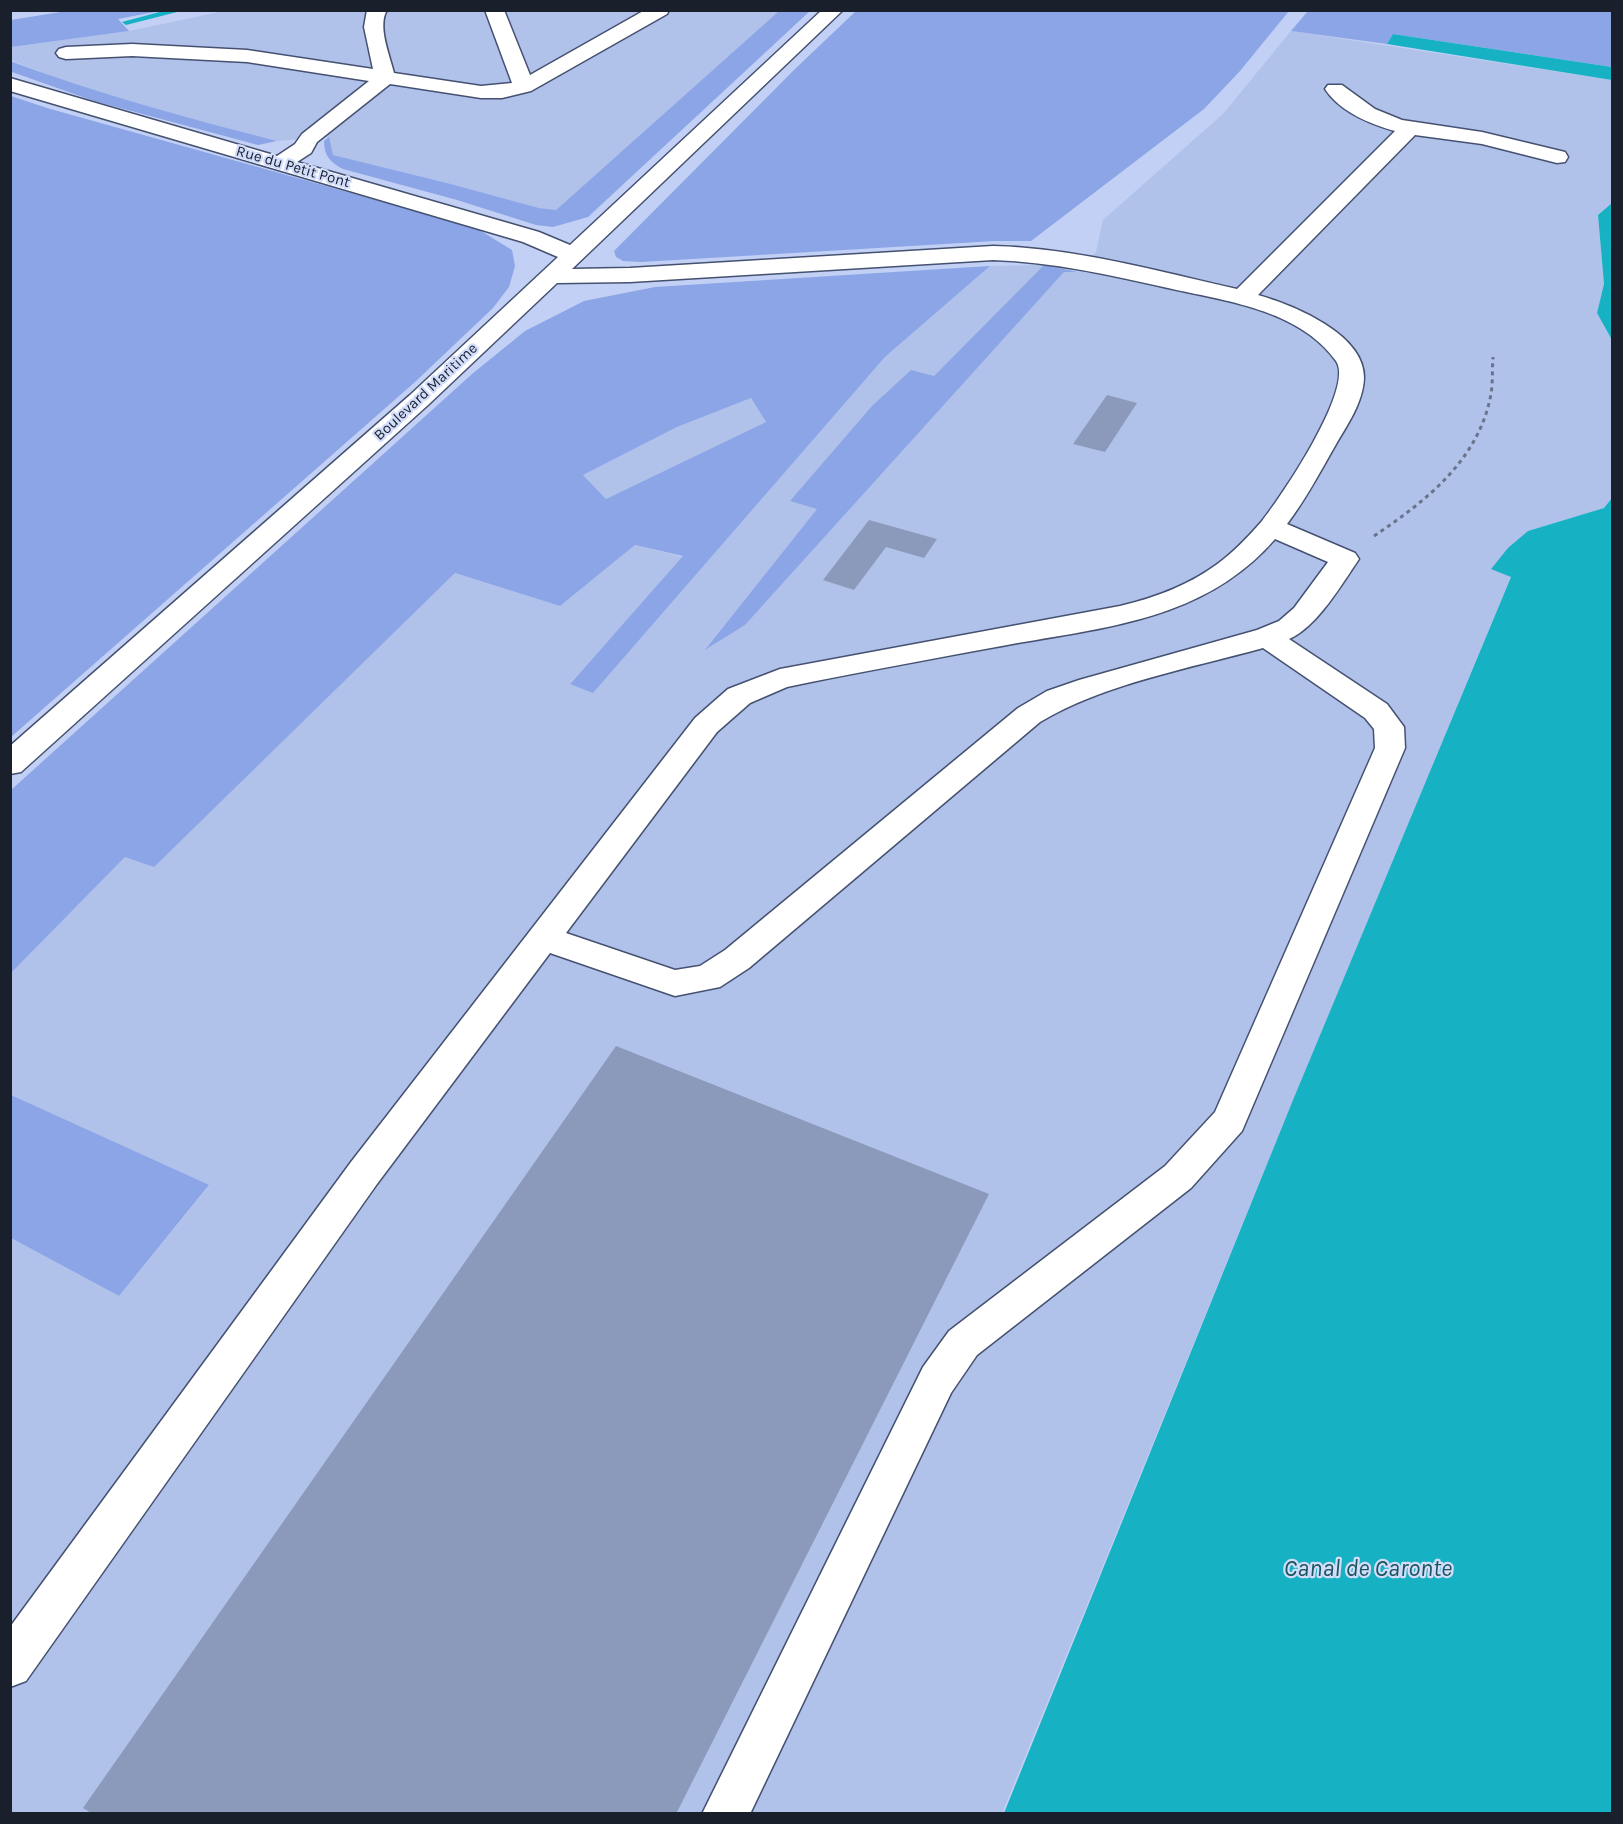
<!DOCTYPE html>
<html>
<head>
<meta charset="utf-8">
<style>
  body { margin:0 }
  #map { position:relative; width:1623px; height:1824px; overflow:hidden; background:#c1d0f4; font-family:Karla,sans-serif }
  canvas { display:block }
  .frame { position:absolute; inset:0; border:12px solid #1a1f2c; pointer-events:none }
</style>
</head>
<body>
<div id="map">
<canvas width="1623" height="1824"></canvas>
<div class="frame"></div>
</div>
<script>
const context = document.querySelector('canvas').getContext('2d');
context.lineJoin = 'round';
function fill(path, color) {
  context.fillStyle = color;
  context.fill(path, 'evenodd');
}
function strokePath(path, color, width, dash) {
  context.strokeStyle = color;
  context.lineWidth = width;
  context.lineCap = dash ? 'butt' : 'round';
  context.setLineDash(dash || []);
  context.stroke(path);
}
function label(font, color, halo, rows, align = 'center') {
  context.font = font + ' Karla,sans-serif';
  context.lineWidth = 4.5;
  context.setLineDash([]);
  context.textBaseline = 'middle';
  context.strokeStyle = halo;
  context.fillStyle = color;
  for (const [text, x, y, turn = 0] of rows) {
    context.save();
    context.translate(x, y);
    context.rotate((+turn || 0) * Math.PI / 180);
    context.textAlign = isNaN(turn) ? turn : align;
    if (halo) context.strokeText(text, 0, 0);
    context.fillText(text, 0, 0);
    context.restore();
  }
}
fill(new Path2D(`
  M229,10l550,1 -223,199 -17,-2 -92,-25 -114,-28 -5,-18 -51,4 -120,-31 -86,-26 -60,-24 -1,-13 119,-16z
  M1291,31l321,49v123l-14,12 6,69 -7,29 15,27v158l-8,10 -76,23 -36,38 19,7 -218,524 -291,713h-991v-575l108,58 90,-110 -198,-91v-122l114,-116 29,9 301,-293 105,33 75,-61 48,12 -113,126 23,9 292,-335 105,-91 54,-1 -110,111 -143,125 27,7 -111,141 38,-24 319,-353h14l18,-20 7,-32 120,-106z
  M751,398l15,24 -160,77 -23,-24 94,-48z`), '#b0c1ea');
fill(new Path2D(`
  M73,10h87v1l-42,8 11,12 -118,16v-27z
  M779,11h31l-222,206 -35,10 -17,-2 -79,-25 -114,-31c-13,-7 -19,-13 -19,-28l5,-4 4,18 114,28 92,25 17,2z
  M856,11v-1l433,1 -49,60 -36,38 -173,132h-36l-353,21 -19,-1 -7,-4 -2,-6 181,-182z
  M1308,11h304v56l-219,-33 -6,10 -96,-13z
  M10,61c88,33 177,57 267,80l-19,4 -164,-44 -82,-29z
  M11,96l36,12 429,120 36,22 3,16 -6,21 -16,21 -78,74 -404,355z
  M1044,265l34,7h-14l-319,353 -40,25 112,-141 -27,-8 82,-95 39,-36 23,6z
  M990,266l-105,91 -292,336 -23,-9 113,-128 -48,-11 -75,61 -105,-33 -301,294 -29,-10 -114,116v-183l461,-416 53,-43 59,-30 71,-14zM751,398l15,24 -160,77 -23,-24 94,-48z
  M11,1095l198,90 -90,111 -108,-58z`), '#8ca5e7');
fill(new Path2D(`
  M1393,34l219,33v13l-225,-36z
  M1612,203v137l-15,-27 7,-29 -6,-69z
  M1612,498v1315h-608l289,-713 218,-523 -20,-8 17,-21 20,-17 76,-23z`), '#16b1c3');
fill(new Path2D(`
  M167,10h18l-59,15 -4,-3z`), '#16b1c3');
fill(new Path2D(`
  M1107,395l30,8 -32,49 -32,-8z
  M869,520l68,19 -13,19 -38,-11 -32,43 -31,-10z
  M616,1046l373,148 -313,620h-583l-10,-6z`), '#8b99bb');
const minor = new Path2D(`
  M367,10h20c-10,16 3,46 7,63l87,13 31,-3 -27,-73h19l26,65 115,-65h24l-2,4 -136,77 -29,7h-21l-91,-14 -73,58 -6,11 -14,9 242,70 31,13 252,-235h21l-271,259 58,-1 363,-22c83,2 164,25 244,43l158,-158c-25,-7 -55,-19 -70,-42l3,-4h14l33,24 27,11 80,12 83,20 3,5 -3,5 -8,1 -75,-19 -67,-9 -157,160c35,10 107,39 106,83 -1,25 -17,47 -29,68 -15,26 -29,53 -48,78l68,29 4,6c-17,25 -42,68 -70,80l98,65 17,23 1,21 -163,383 -51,57 -214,167 -26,38 -201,421h-48l221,-447 26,-36 216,-165 50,-54 160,-364 -1,-19 -9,-11 -102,-70c-72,20 -160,36 -223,74l-291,246 -29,19 -45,9 -125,-43 -173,231 -351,497 -16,6v-60l341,-465 344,-444 33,-29 52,-20 340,-63c34,-8 67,-20 96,-41 17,-12 32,-28 46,-44 19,-24 93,-133 74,-160 -37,-52 -112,-60 -168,-73 -58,-13 -115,-26 -175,-28l-363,22 -73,1 -129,122 -407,367 -11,2v-28l400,-351 148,-138 -35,-15 -513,-151v-13l267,78 18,-12 7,-10 67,-53 -122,-19 -115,-6 -66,3 -7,-2 -3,-4 3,-4 7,-2 66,-3 115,6 126,19 -9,-42zM1275,539l53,23 -34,46 -15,13 -22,9 -178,50 -32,11 -29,17 -293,242 -25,16 -25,4 -109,-37 151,-201 33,-29 37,-16 24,-5c65,-13 131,-25 196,-37 99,-18 198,-25 268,-106z`);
strokePath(minor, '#455170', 3);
strokePath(new Path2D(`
  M1374,536c52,-35 105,-76 117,-142 2,-12 1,-25 2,-37`), '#6a738b', 3, [4, 4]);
fill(minor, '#fff');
label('15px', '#1a1f2c', '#d1ddfb', [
  ["Rue du Petit Pont",293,167,16],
  ["Boulevard Maritime",426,392,-43]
]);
label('italic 24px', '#1d555d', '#d1ddfb', [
  ["Canal de Caronte",1368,1569]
]);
</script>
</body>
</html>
